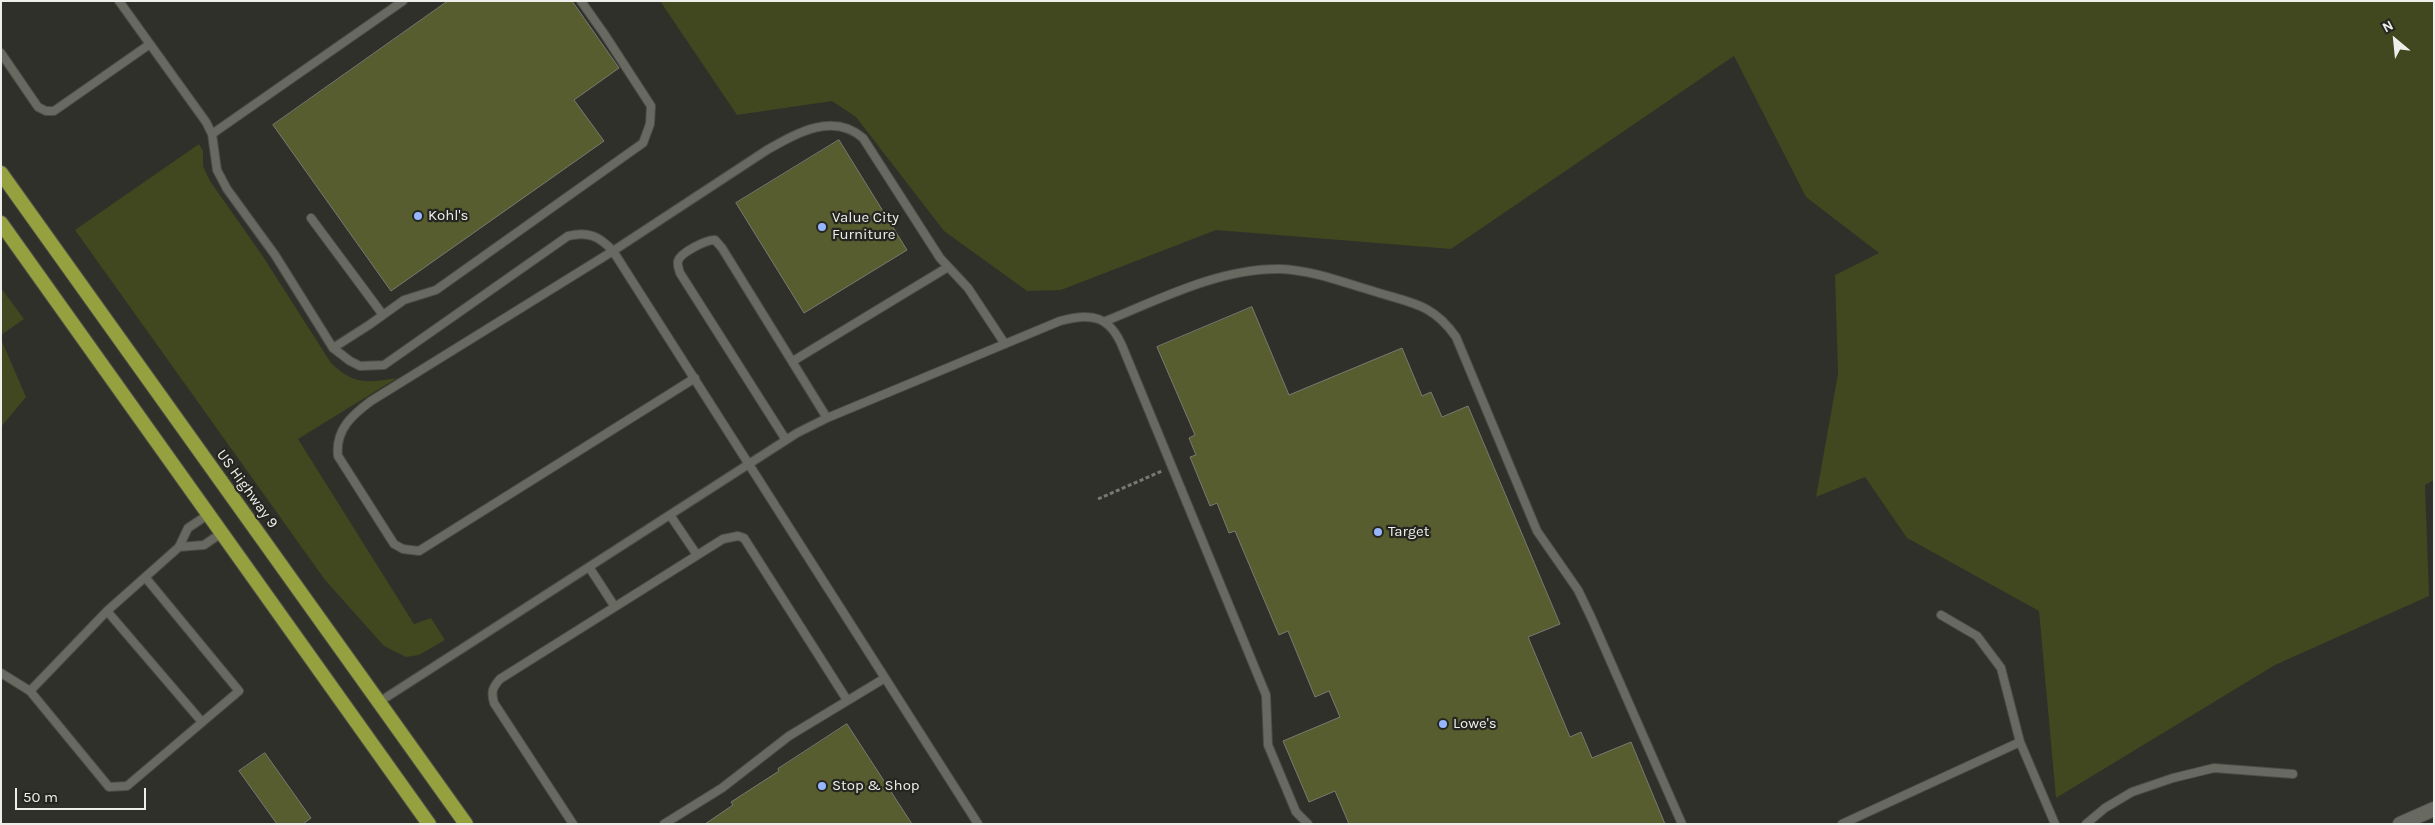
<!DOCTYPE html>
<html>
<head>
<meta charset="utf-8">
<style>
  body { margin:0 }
  #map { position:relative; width:2435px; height:825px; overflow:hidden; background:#2e3029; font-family:Karla,sans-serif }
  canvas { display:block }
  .frame { position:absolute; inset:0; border:2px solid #eeefeb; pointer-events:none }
  .north { position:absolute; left:2370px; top:15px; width:50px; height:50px; -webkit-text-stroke:4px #252620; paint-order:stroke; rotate:332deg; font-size:14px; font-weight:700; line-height:20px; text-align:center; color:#eeefeb }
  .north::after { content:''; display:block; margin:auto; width:18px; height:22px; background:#eeefeb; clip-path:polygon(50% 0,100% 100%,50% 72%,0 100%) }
  .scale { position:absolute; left:15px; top:788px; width:131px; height:22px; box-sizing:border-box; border:2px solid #eeefeb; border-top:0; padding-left:6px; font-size:15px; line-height:18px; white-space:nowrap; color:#eeefeb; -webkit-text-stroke:4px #252620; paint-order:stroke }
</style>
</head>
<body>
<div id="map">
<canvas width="2435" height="825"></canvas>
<div class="frame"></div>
<div class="north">N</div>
<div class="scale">50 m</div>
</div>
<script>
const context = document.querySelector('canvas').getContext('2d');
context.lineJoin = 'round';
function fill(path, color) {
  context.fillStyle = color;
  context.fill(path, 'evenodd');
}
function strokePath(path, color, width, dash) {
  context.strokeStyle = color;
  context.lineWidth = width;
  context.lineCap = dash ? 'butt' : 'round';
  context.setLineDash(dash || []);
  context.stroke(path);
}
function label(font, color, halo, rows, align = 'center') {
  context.font = font + ' Karla,sans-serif';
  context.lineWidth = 4.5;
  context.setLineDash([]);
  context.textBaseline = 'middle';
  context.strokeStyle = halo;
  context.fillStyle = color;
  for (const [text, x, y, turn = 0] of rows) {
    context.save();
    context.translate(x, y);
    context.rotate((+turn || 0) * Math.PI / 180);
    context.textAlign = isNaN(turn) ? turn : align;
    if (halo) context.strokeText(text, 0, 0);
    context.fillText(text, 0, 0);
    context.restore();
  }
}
fill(new Path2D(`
  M660,1h1774v479l-9,5 4,111 -154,69 -219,133 -17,-187 -132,-73 -42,-61 -49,20 22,-123 -3,-99 44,-22 -73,-56 -72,-141 -283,193 -235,-19 -155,60 -34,1 -83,-60 -88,-114 -24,-16 -95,14z
  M199,144l4,7v15l7,15 52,74 69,108c23,22 36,20 66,15l-99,61 116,185 17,-6 14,22 -26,15 -13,2 -22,-11 -59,-66 -250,-350z
  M1,288l23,31 -23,16z
  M1,339l25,58 -25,30z`), '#41471f');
const building = new Path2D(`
  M448,1h124l47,67 -45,32 30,41 -213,150 -118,-166z
  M839,140l68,110 -103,63 -68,-110z
  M1252,307l37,88 113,-47 20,48 9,-4 11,25 26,-11 92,218 -32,13 42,100 11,-5 11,26 39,-16 34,82h-316l-14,-33 -26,11 -26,-61 57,-24 -11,-26 -14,6 -27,-66 -9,4 -44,-104 -6,2 -12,-30 -7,3 -20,-49 6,-2 -7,-17 6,-3 -38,-88z
  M847,724l65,100h-207l28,-19 -2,-3 48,-31 -1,-2z
  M265,753l46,65 -8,6h-26l-38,-53z`);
fill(building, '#575d2e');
strokePath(building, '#797a73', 1);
const service = new Path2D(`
  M119,1l87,121 6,12 5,36 10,19 48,66 58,93 17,13 10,5 24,-1 184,-129c20,-5 31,0 45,15l365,573
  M1,53l37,54 8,4h8l96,-67
  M212,134l191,-133
  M311,218l72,97
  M1106,321c54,-22 114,-53 174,-52 32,1 65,14 96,23 36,11 57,12 80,45l81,194 41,59 13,27 91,207
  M333,348l36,-23 35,-25 32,-10 207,-147 7,-19 1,-18 -46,-71 -24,-34
  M793,361l155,-94
  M695,378l-276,173 -16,-2 -9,-5 -56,-88c-3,-26 14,-41 33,-55l242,-150 154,-101c30,-17 66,-38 96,-12l77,120 28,30 37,56
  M786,440l-106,-167c-1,-3 -3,-8 -2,-12 2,-8 29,-22 37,-21l7,8 105,170
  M670,515l27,40
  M179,547l25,-2 19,-13
  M589,567l26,40
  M107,611l95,111
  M1941,615l36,21 24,32 19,74 35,82
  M1,673l29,18 77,-80 72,-64 9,-19 21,-14
  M30,691l79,96 18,-1 112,-95 -94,-114
  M379,702l418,-269 30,-15 233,-97c32,-9 50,-5 63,27l143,347 2,50 28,67 12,12
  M573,824l-79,-121c-3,-11 -2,-15 6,-24l223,-140 15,-3 6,2 103,162
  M664,824l58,-36 67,-52 96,-58
  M1842,824l178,-82
  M2086,824l19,-16 27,-16 41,-14 41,-10 79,6`);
const tertiary = new Path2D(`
  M2400,824l34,-15`);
const trunk = new Path2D(`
  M1,173l465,651
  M1,223l428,601`);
strokePath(service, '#4b4c46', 10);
strokePath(tertiary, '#4b4c46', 16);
strokePath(trunk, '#4b4c46', 16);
strokePath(new Path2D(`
  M1098,499l64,-28`), '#787973', 3, [4, 2.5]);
strokePath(service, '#686a62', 8);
strokePath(tertiary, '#686a62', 14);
strokePath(trunk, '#95a03e', 14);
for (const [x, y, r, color] of [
  [418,216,5,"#96b6fd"],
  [822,227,5,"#96b6fd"],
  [1378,532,5,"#96b6fd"],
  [1443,724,5,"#96b6fd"],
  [822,786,5,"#96b6fd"]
]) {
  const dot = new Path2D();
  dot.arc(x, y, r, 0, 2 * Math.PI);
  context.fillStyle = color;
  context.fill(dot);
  strokePath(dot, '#252620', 2);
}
label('15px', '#eeefeb', '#252620', [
  ["Kohl's",428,216],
  ["Value City",832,218],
  ["Furniture",832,235],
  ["Target",1388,532],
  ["Lowe's",1453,724],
  ["Stop & Shop",832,786]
], 'left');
label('15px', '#eeefeb', '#252620', [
  ["US Highway 9",247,489,54]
]);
</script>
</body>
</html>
